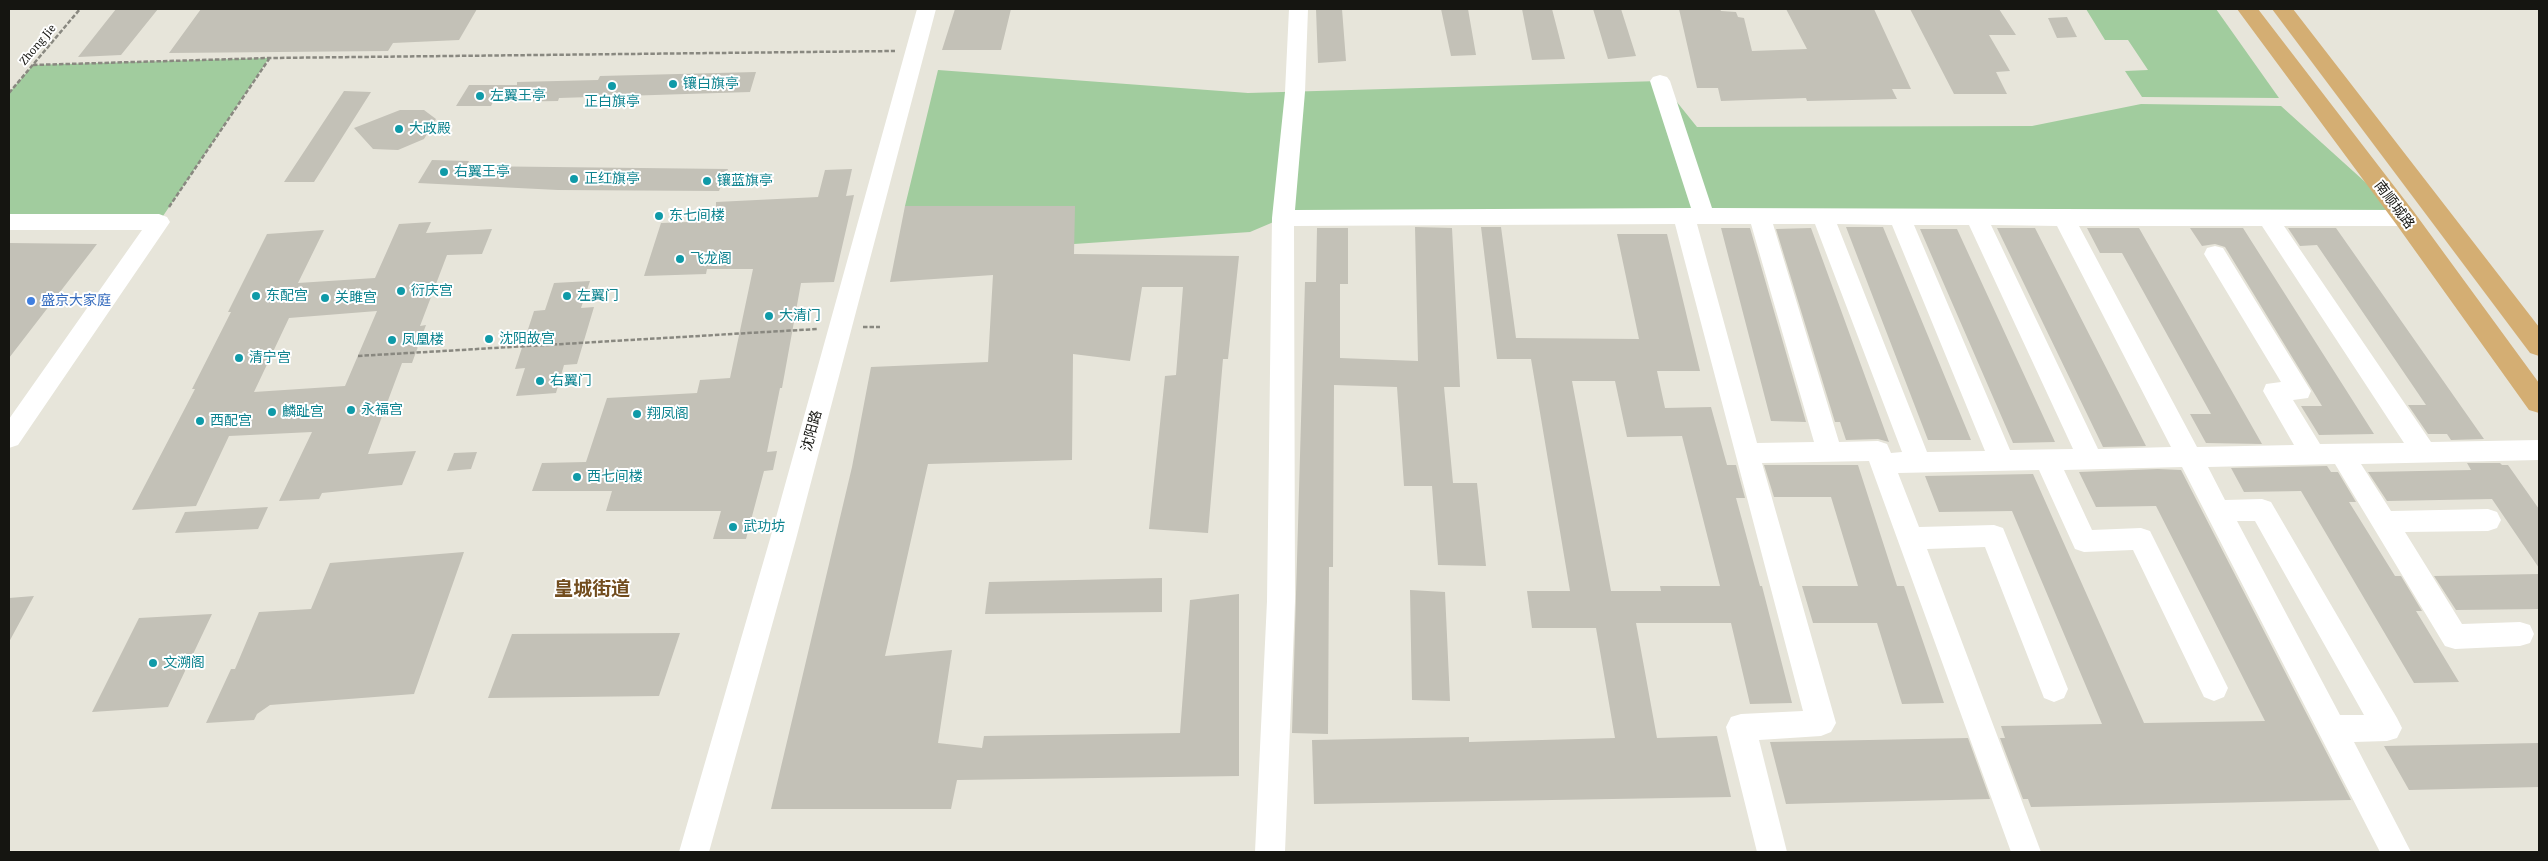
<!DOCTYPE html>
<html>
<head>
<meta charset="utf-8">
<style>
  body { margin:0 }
  #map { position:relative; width:2548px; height:861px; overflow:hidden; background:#e7e5da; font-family:"Noto Serif",serif }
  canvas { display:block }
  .frame { position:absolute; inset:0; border:10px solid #151511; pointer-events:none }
</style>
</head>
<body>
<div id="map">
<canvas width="2548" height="861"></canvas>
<div class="frame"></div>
</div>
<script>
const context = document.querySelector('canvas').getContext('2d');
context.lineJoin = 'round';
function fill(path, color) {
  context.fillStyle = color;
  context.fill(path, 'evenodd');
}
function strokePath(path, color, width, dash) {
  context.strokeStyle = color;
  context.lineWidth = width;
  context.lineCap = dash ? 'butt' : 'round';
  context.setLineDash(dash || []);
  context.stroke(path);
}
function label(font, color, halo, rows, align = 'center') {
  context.font = font + ' "Noto Serif","Noto Sans SC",serif';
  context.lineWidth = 4;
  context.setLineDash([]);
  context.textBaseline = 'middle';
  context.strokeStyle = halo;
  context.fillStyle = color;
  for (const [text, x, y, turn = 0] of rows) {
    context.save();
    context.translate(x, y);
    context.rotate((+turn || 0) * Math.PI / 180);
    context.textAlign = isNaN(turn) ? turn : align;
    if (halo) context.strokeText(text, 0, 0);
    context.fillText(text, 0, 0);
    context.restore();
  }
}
fill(new Path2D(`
  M2086,9h130l63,89 -137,-1 -17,-26 23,-1 -20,-30h-23z
  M269,58l-110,164h-150v-129l24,-28z
  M938,70l310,23 412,-12 37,46 335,-1 109,-22 140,2 124,112h-1122l-33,14 -176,12v-38h-169z`), '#a1cc9e');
fill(new Path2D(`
  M116,9h42l-37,46 -43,2z
  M201,9h276l-18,31 -66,3 -5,8 -219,2z
  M955,9h56l-10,41h-59z
  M1316,9h26l4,52 -28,2z
  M1441,9h27l8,46 -25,1z
  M1522,9h30l13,50 -33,1z
  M1593,9h28l15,47 -28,3z
  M1679,9h41l1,2 15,1 2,5 6,1 8,33 55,-2 -21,-40h88l37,80h-19l5,10 -90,2 -1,-3 -85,3 -3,-13h-21z
  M1910,9h89l17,26h-27l21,36 -14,1 11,22h-53z
  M2067,17l10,20 -20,1 -9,-20z
  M756,72l-6,20 -191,6 -1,3 -65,1 -2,4h-35l13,-21h48v-3l81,-2 2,-4z
  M344,91l27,1 -57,90h-30z
  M400,110h24l12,9 -12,20 -26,11 -25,-1 -19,-21z
  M432,160l37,1 -3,5 262,3 -9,22 -161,-1 -140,-7z
  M852,169l-6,27 8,-1 -20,87 -33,1 -19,105h-2l-13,64 10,-1 -4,19 -9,1 -18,68h-33l8,-28h-115l6,-20h-80l10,-28 44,-1 21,-64 90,-5 3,-13 30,-2 23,-109h-46l-1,5 -62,2 17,-53 55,-2v-19l102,-5 7,-27z
  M905,206h170l-1,48 165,2 -11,103h-5l-15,174 -59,-4 16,-153 11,-1 7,-88h-41l-12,74 -57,-7 -1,106 -144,4 -43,192 67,-6 -14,93 44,5 2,-12 196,-3 10,-133 49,-6v182l-282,4 -6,29h-180l81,-342 19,-100 117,-5 5,-87 -103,7z
  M431,222l-5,11 66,-4 -10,25 -35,1 -27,71 6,-1 -14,38h-10l-34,91 48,-3 -14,34 -80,8 -3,6 -40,2 33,-69 -83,4 -33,70 -64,4 63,-121h-3l39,-77h-3l39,-78 57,-4 -26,53 77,-5 24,-54zM377,311l-32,75 -91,6 35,-74z
  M1415,227l37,1 8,159h-16l9,96h24l9,83 -48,-1 -6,-79h-28l-7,-99 -63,-2 -1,182h-4l-1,167 -36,-1 13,-451h11l1,-54h31v56h-8v74l78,3z
  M1481,227h20l15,111 123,1 -22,-105h50l33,137h-43l8,37 46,-1 16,58h9l9,33h-9l24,88h2l30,117 -42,1 -19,-81h-95l21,115 60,-2 14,61 -417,7 -2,-64 157,-3v5l146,-4 -19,-110h-64l-5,-37h43l-39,-232h-34zM1572,381h43l12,56 55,-1 38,150h-60l1,5h-50z
  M1846,227h37l88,213h-43z
  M1721,228h29l56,194 -35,-1z
  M1811,228l78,214 -11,-3 -32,1 -6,-18h-5l-59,-193z
  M1997,228h38l111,218 -43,1z
  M2087,228h52l123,216 -56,-1 -16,-29h21l-89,-161h-22z
  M2190,228h53l131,206 -55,1 -18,-29h21l-97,-159 -10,-3 -13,2z
  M2288,228h48l148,211 -33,1 -4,-6h-19l-20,-29h18l-109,-160 -17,1z
  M1920,229h37l98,213 -42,1z
  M9,243l88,1 -88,114z
  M590,281l-9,27 13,-1 -17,57 -13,1 -8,28 -40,3 9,-28 -10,1 19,-58 11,-1 9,-27z
  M477,452l-6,17 -24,2 7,-18z
  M2467,463h33l2,2h6l31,44v59l-47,-69 -105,2 -19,-29 103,-2z
  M1764,465h94l39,121h7l40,117 -42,1 -25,-81h-64l-11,-37h56l-27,-89h-57z
  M2327,466l4,6h7l18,30h-7l46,74h6l21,35h-6l43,71 -45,1 -113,-192 -57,1 -13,-24z
  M2158,469l23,1 170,330 -320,7 -3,-8h-5l-23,-61h5l-4,-12 101,-2 -90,-213 -73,1 -14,-36 108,-2 111,249 121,-2 -109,-215 -60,1 -17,-35z
  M268,507l-10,22 -83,4 10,-21z
  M464,552l-50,142 -144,11 -13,9 -3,6 -48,3 25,-54h4l24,-57 52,-3 19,-46z
  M2539,574v35l-83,1 -22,-34z
  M1162,578v34l-177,2 4,-32z
  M1410,590l35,2 5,109 -38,-1z
  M34,596l-25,46v-44z
  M212,614l-44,93 -76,5 47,-94z
  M680,633l-21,63 -171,2 24,-64z
  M1968,738l22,61 -204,5 -16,-62z
  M2539,743v44l-130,3 -25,-44z`), '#c3c1b7');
strokePath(new Path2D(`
  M33,65l236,-7 626,-7
  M9,93l71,-84
  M169,207l100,-148
  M863,327h17
  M358,356l459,-27`), '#898880', 2.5, [4.5, 2]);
fill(new Path2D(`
  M917,9h19l-140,530 -87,313h-30l91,-313z
  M1289,9h19l-3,83 -10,118 396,-2 -41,-127 3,-4 7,-2 7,2 3,4 42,127 693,2 8,3 3,5 -3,5 -8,3h-121l147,216 108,-2v20l-178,4 30,47 97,-2 9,3 4,8 -4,8 -9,3 -83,1 57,92 58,-2 10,3 4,9 -4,9 -10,3 -65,3 -10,-3 -110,-182 -127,3 17,33 37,-1 9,3 126,216 5,10 -5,10 -10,3 -33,1 57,110h-31l-198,-385 -118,3 28,60 49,-2 9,3 78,157 -4,9 -10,4 -10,-4 -71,-147 -49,2 -9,-3 -36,-79 -141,3 21,54 75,-2 9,3 65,161 -4,9 -10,4 -10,-4 -59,-151 -58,2 114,303h-30l-142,-391 -107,2 74,260 -5,9 -10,4 -62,4 28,112h-30l-31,-125 5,-10 10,-3 62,-3 -128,-487 -381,2 1,375 -10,251h-30l12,-251 5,-383 13,-126zM1697,224h54l63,218 -57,1zM1773,224h42l87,228 -11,1 -4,-9 -9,-3 -39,1zM1837,224l55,1 93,226 -58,1zM1914,225h55l104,224 -63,1zM1991,225l66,1 114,221 -73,2zM2079,226h183l142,217 -84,1 -27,-44 15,-2 3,-7 -88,-143 -8,-2 -8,2 -3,6 77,128 -15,2 -3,7 31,54 -97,2zM2237,521h18l109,194h-24z
  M9,214h150l8,3 3,5 -152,223 -9,3v-29l133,-189h-133z`), '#fff');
fill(new Path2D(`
  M2237,9h21l156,203 125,171v30l-10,-3 -133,-186z
  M2272,9h21l246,318v29l-9,-3z`), '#d4ae73');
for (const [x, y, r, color] of [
  [673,84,5,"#0f9aa8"],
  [612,86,5,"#0f9aa8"],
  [480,96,5,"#0f9aa8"],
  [399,129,5,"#0f9aa8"],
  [444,172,5,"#0f9aa8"],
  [574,179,5,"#0f9aa8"],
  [707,181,5,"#0f9aa8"],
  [659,216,5,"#0f9aa8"],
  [680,259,5,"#0f9aa8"],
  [401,291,5,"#0f9aa8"],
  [256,296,5,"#0f9aa8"],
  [567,296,5,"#0f9aa8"],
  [325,298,5,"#0f9aa8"],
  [31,301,5,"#3f7fe0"],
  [769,316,5,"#0f9aa8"],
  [489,339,5,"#0f9aa8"],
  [392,340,5,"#0f9aa8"],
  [239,358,5,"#0f9aa8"],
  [540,381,5,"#0f9aa8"],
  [351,410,5,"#0f9aa8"],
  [272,412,5,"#0f9aa8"],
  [637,414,5,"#0f9aa8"],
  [200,421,5,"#0f9aa8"],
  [577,477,5,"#0f9aa8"],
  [733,527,5,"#0f9aa8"],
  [153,663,5,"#0f9aa8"]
]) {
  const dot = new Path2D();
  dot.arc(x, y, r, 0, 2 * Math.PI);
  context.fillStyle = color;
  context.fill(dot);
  strokePath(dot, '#fff', 2);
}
label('11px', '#151511', '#fff', [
  ["Zhong Jie",38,45,-50]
]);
label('14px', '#0d838f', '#fff', [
  ["镶白旗亭",683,84],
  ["左翼王亭",490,96],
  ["正白旗亭",612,102,"center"],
  ["大政殿",409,129],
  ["右翼王亭",454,172],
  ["正红旗亭",584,179],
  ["镶蓝旗亭",717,181],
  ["东七间楼",669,216],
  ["飞龙阁",690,259],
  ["衍庆宫",411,291],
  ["东配宫",266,296],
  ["左翼门",577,296],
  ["关雎宫",335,298],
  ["大清门",779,316],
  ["沈阳故宫",499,339],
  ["凤凰楼",402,340],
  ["清宁宫",249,358],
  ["右翼门",550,381],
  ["永福宫",361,410],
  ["麟趾宫",282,412],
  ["翔凤阁",647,414],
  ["西配宫",210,421],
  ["西七间楼",587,477],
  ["武功坊",743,527],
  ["文溯阁",163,663]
], 'left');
label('14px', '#151511', '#fff', [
  ["南顺城路",2394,205,53],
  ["沈阳路",812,431,-75]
]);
label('14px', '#366cbe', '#fff', [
  ["盛京大家庭",41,301]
], 'left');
label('bold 19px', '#724d1e', '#fff', [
  ["皇城街道",592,590]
]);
</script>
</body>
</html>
